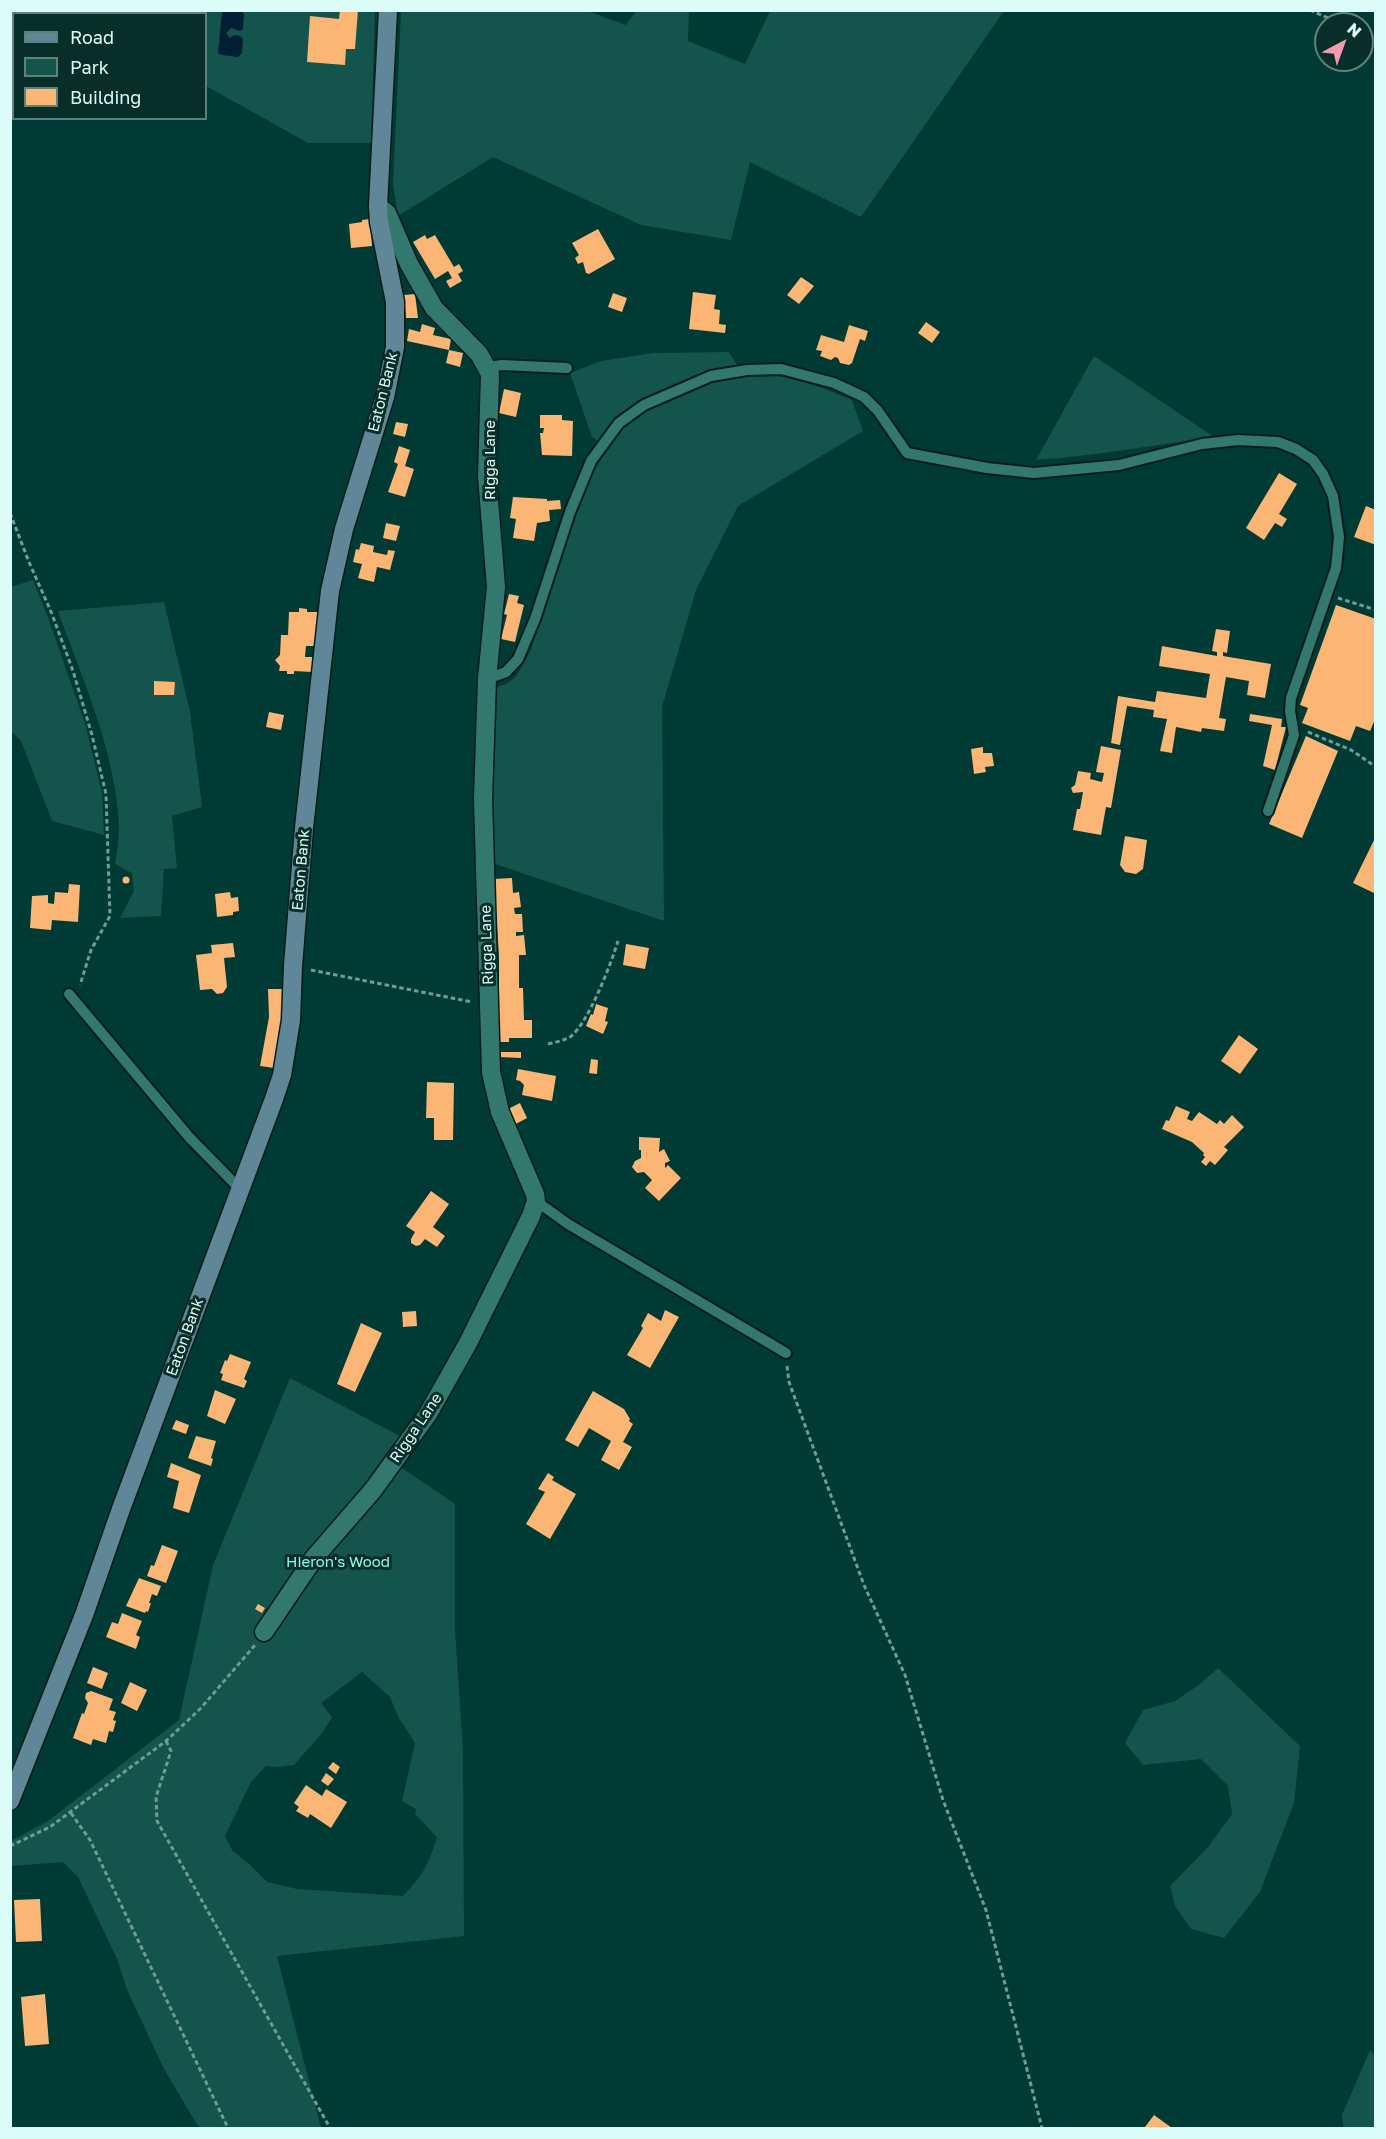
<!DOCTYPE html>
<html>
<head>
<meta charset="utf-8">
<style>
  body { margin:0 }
  #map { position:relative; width:1386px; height:2139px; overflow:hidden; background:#003a34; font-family:"Golos Text",sans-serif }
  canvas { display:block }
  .frame { position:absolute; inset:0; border:12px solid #dcfdf7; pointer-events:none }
  .legend { position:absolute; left:12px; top:12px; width:195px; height:108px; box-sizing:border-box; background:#082e29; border:2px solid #5d817b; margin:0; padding:8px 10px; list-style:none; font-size:18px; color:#dcfdf7 }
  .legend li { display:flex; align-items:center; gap:12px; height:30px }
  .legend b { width:30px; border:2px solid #5d817b }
  .north { position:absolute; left:1314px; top:12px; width:60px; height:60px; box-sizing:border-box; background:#082e29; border:2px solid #5d817b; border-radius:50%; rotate:41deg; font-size:16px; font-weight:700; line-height:24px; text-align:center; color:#dcfdf7 }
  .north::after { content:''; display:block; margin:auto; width:21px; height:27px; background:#f29ab0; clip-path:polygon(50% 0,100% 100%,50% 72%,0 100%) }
</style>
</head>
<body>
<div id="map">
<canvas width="1386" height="2139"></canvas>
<div class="frame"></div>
<ul class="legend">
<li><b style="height:8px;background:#608797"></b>Road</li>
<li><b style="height:16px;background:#13544c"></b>Park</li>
<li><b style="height:16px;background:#fbb574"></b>Building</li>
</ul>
<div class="north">N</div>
</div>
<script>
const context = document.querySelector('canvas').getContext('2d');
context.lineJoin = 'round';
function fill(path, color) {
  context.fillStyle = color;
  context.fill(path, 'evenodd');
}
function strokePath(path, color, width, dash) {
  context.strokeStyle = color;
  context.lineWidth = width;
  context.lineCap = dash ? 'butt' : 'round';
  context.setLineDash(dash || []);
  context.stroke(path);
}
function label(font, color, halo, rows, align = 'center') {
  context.font = font + ' "Golos Text",sans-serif';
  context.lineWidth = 6;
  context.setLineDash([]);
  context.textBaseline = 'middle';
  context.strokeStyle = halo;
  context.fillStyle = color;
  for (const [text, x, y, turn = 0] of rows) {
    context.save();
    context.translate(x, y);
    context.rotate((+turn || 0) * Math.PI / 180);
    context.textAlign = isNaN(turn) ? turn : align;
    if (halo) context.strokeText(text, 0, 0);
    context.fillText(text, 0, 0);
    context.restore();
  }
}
fill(new Path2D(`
  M197,10l178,1 -4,132h-63l-102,-57v-72h-10z
  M401,11h186l39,14 10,-14h53l-1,30 57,23 25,-53h234l-143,206 -111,-55 -19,78 -90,-15 -148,-68 -95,59 -5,-32z
  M729,352l14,23c40,-4 73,10 109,25l11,31 -125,75 -42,84 -34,117 2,214 -169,-57 -2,-83 1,-93 12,-4 10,-7 14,-25 52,-154 10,-24 16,-26 -16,-11 -22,-64 31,-12 52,-8z
  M1094,356l120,81c-60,8 -118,19 -178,23z
  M33,580l14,35 38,108 17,70 2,42 -52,-14 -31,-80 -10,-10v-144z
  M164,602l26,110 12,95 -30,9 5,52 -13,1 -3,47 -41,2 14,-27 -2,-18 -17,-9c2,-12 4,-25 4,-37 -3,-75 -36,-146 -61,-216z
  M290,1378l123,65 -14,23 56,38v126l8,121 1,185 -187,20 44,172h-122l-35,-59 -37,-79 -9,-29 -40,-84 -15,-15 -52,4v-25l37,-20 131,-101 34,-155zM362,1672l28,25 9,21 16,25 -13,58 14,8 -1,5 22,23c-8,26 -15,40 -34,59l-106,-7 -30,-7 -17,-17 -18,-15 -7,-14 26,-54 15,-16 12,1 16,-2 29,-33 9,-15 -11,-14z
  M1218,1668l82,78 -6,57 -34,89 -36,46 -33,-9 -16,-23 -5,-20 38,-39 24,-33 -4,-28 -27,-27 -58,6 -18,-22 18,-33 32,-9 25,-17z
  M1370,2050l5,6v72h-32l-1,-13z`), '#13544c');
fill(new Path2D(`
  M224,10l17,1 3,3 -1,15 -3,2 -9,-3 -5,5 4,5 4,-3 6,1 3,3 -1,14 -4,4 -16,-2 -4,-2 4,-41z`), '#001f35');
fill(new Path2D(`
  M340,10h18l-3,39h-9l-1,16 -38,-3 3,-46 29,3z
  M370,219l2,27 -21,2 -2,-24 13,-2v-2z
  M598,229l17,30 -26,15 -3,-1 -3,-11 -5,2 -3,-6 4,-3 -7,-12z
  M425,235l2,4 8,-4 19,32 5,-3 4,7 -5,3 4,7 -12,7 -4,-7 6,-3 -4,-7 -13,8 -22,-37z
  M801,277l13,9 -15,18 -12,-9z
  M693,292l23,3 -2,14 6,1 -1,14 7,1 -1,8 -36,-4z
  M613,293l14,5 -5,14 -14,-5z
  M415,294l3,24h-12l-2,-23z
  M926,322l14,10 -8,11 -14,-10z
  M422,324l13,4 -2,7 18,4 -2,11 -42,-9 2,-12 11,3z
  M849,325l19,6 -3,10 -5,-2 -8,24 -3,2 -9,-2 -2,-5 -3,-1 -4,3 -11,-4 2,-5 -6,-1 5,-15 23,7z
  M449,350l14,3 -3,14 -14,-4z
  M504,389l17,4 -5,24 -17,-4z
  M540,415h22v5l11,1 -1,35 -30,-1 -2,-22h3l1,-5h-4z
  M396,422l12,2 -3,13 -12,-3z
  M399,446l11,4 -5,16 9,3 -9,28 -17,-5 10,-28 -4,-2z
  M1279,473l18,11 -18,30 8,5 -5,8 -7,-4 -11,17 -18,-12z
  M513,497l34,2v2l13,-1 1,9 -12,1 1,11 -13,2 -3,18 -21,-3 3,-19 -6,-1z
  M1366,506l10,4v35l-22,-8z
  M386,523l14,3 -4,15 -13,-3z
  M361,543l13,3 -1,6 14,3 1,-5 7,1 -5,19 -13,-3 -3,15 -16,-4 4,-14 -9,-2 3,-13 3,1z
  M509,594l10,2 -2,7 7,2 -9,37 -14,-3 6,-24 -3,-1z
  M1336,605l40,14v98l-6,14 -14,-5 -6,15 -48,-18 6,-15 -8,-3z
  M299,608l8,1v3h11l-3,34h-9l-1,11h9l-2,15 -18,-1v3h-7v-3h-8l1,-5 -5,-6 5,-5 1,-20h7l1,-23h10z
  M1216,629l14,2 -3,22 -4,-1v4l48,8 -6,34 -18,-3 2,-14 -23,-4 -7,41 7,1 -2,12 -22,-3 -1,4 -25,-5 -4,26 -12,-2 7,-32 -14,-2 1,-7 -27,-4 -7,39 -9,-2 7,-47 37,6 2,-11 49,7 4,-24 -51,-8 3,-20 55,10v-4l-5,-1z
  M154,681l21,1 -1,13h-20z
  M269,712l15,3 -3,15 -15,-3z
  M1250,714l32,5 -1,8h5l-11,43 -12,-4 9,-41 -23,-4z
  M1306,736l32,15 -36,87 -33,-14z
  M1101,746l20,4 -10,58 -5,-1 -5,28 -28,-5 4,-21h3l3,-17 -10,1 -2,-5 4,-3 3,-14 13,2 -1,6 12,3 2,-9 -8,-1z
  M983,747v6h9l2,13 -9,1 1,5 -12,2 -3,-25z
  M1125,836l22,4 -4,29 -7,5 -11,-2 -5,-7z
  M1376,836v58l-23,-11z
  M122.5 880a3.5 3.5 0 1 1 7 0a3.5 3.5 0 1 1-7 0Z
  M512,878l1,15 6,-1 2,15 -7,1 1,6h7l1,18h-7v4l8,-1 2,20h-7v33h4l1,32h8v18h-23v4h-10v-86l-5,-77z
  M69,884l11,1 -2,37 -26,-2 -1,10 -21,-2 2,-32 16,-1v8l6,1 1,-12 13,1z
  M230,892l1,6 7,-1 1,14 -6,1v3l-16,2 -2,-23z
  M233,943l2,14 -11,1 3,29 -4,6 -6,1 -5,-5 -12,1 -4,-35 16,-2 -1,-8z
  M626,944l23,4 -4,21 -22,-4z
  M268,989h14l1,29 -9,50 -14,-2 9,-49z
  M596,1004l12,4 -3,13 3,1 -5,12 -17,-8 5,-12 2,1z
  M1239,1035l19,14 -18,25 -19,-13z
  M499,1052h22v6l-22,-1z
  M591,1059l7,1 -1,14 -8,-1z
  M518,1069l38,7 -4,25 -30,-6 2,-10 -4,-4 -4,-1z
  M427,1082l27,1 -1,57h-19v-22h-8z
  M520,1103l7,15 -13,7 -8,-15z
  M1176,1106l14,6 -3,7 5,2 7,-9 18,12 3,-4 4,4 8,-9 12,12 -20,20 4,3 -13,15 -5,-4 -4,5 -5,-4 4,-5 -2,-2 1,-2 -12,-11 -30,-13 4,-9 3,1z
  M639,1137l21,1 -1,14 5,-3 6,12 -5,2v5l3,-3 13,13 -22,23 -14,-13 7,-8 -8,-8 -7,1 -5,-6 3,-6 6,-3v-8h-2z
  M431,1191l18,13 -16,23 12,9 -8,11 -12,-8 -5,6 -4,1 -5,-3v-4l4,-7 -9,-6z
  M665,1310l14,7 -29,51 -23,-13 16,-27 -2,-2 7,-13 13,8z
  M416,1311l1,15 -14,1 -1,-15z
  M361,1323l21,10 -27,59 -18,-8z
  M230,1354l21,8 -7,17 3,2 -3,7 -23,-8 2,-6 -3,-1 5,-13 2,1z
  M215,1390l21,9 -11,25 -18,-8z
  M593,1391l31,18 6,10 -1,2 4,3 -10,18 9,5 -13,23 -18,-10 10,-19 -22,-13 -11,19 -13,-7z
  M176,1420l13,5 -3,9 -14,-5z
  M196,1436l20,5 -5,17 2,1 -2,7 -23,-8z
  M171,1463l30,12 -12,38 -16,-5 6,-27 -12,-4z
  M548,1473l6,4 -2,3 24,14 -26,45 -24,-15 19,-32 -7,-3z
  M162,1545l16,6 -12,32 -19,-7 4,-11 3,1z
  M139,1578l22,8 -4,10 -5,-2 -3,9h2l-3,9 -2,-1 -1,2 -19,-7z
  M258,1604l7,4 -3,5 -7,-4z
  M122,1613l20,8 -6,14 4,2 -4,12 -30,-12 6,-15 6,2z
  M93,1667l15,6 -6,16 -15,-6z
  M130,1682l17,8 -10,21 -16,-8z
  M91,1691l22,8 -4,11 7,2 -3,8 3,1 -3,11 -4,-1 -3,12 -13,-4 -2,6 -18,-7 9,-25 2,1 4,-11 -3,-5 1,-5z
  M333,1762l7,5 -4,7 -8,-6z
  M326,1773l8,6 -6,7 -7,-5z
  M306,1785l16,11 4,-7 21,13 -16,26 -21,-14 -2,4 -12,-7 3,-4 -5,-4z
  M40,1899l2,42 -26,1 -2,-42z
  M45,1994l4,50 -24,2 -4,-49z
  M1154,2115l18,13h-25l-2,-1z`), '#fbb574');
const lane = new Path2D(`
  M488,367l14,-2 65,3
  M487,679l19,-7 12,-13 17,-40 35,-107 21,-51 28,-38 25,-18 67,-29 36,-6 34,-1 53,14 30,14 14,14 29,42 80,15 47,5 85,-8 83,-21 36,-4 40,2 18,7 17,11 10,14 10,22 6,41 -3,31 -45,130 -1,13 4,24 -26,76
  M69,994l120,143 51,52
  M536,1201l32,23 218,129`);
const street = new Path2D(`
  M264,1632l50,-74 59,-68 55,-76 40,-71 63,-127 5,-15 -1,-7 -35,-82 -9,-40 -8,-273 4,-120 9,-92 -9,-111 3,-102 -11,-20 -45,-46 -25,-44 -22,-51 -9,-7`);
const secondary = new Path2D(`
  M10,1801l74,-186 37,-106 153,-410 8,-24 9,-55 2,-54 11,-138 26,-237 14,-62 41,-132 10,-50v-45l-16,-80 -1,-16 10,-196`);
strokePath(lane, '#081d1a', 14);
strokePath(street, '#081d1a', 21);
strokePath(secondary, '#081d1a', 21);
strokePath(new Path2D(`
  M1310,10l32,14
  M1362,33l14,6
  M10,513l19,49 23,52 21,57 19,64 14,59 4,122 -19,34 -11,35
  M1338,598l38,12
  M1308,732l43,18 25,17
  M311,970l161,32
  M548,1044c8,-2 15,-3 22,-7 18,-13 41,-73 48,-96
  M787,1366l2,16 75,203 41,90 38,125 43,110 56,218
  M166,1741l5,10 -15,46 1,24 173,307
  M71,1813l19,27 138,288
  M10,1846l40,-19 116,-86 35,-33 54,-63`), '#6f9c96', 3, [4.5, 3]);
strokePath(lane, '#33786f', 10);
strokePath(street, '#33786f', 18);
strokePath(secondary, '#608797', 18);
label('15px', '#dcfdf7', '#082e29', [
  ["Eaton Bank",383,392,-76],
  ["Rigga Lane",490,460,-90],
  ["Eaton Bank",301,870,-85],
  ["Rigga Lane",487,945,-92],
  ["Eaton Bank",185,1337,-70],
  ["Rigga Lane",416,1428,-56]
]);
label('15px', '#8cfaea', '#082e29', [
  ["Hieron's Wood",338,1562]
]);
</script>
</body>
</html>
